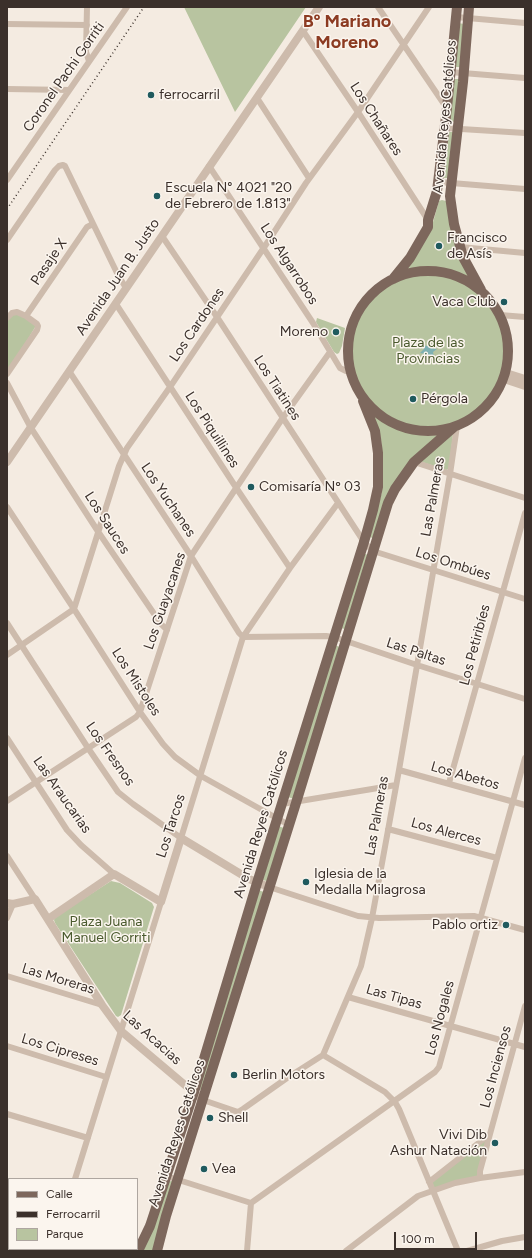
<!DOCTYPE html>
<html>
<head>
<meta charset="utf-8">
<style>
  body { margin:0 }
  #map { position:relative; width:532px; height:1258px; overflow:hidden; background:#f4ebe1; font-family:Figtree,sans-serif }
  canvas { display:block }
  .frame { position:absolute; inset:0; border:8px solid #3b302b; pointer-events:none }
  .legend { position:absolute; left:8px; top:1178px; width:130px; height:72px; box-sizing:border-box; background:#fbf5ee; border:1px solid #aea6a0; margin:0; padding:5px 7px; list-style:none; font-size:12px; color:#3b302b }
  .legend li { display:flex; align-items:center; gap:8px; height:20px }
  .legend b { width:20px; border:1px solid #aea6a0 }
  .scale { position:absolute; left:394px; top:1232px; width:83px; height:18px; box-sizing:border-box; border:2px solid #3b302b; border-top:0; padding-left:5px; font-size:12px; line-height:14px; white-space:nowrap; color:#3b302b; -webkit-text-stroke:3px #fbf5ee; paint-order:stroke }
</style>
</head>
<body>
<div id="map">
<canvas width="532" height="1258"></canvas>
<div class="frame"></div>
<ul class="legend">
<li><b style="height:5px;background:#7d675c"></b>Calle</li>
<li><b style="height:5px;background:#3b302b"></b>Ferrocarril</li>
<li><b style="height:11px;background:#b8c4a0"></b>Parque</li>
</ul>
<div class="scale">100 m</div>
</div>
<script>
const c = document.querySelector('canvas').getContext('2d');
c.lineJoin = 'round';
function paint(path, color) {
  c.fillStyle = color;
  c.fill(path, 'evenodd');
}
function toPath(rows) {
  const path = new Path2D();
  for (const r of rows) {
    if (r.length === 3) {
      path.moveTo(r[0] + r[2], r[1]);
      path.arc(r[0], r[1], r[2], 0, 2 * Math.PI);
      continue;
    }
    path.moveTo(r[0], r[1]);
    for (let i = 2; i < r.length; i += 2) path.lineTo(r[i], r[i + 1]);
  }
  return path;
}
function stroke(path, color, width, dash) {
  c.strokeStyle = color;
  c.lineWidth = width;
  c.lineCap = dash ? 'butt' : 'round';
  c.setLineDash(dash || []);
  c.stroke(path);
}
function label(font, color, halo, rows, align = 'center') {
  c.font = font + ' Figtree,sans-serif';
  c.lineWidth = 3;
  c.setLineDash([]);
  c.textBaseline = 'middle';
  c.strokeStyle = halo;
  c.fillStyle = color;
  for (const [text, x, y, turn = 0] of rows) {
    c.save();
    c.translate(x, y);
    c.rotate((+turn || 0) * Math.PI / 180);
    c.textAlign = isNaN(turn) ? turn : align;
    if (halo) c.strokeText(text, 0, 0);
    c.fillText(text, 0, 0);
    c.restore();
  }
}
const green = toPath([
  [184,7,306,7,235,112],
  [458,23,464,24,460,67,455,67],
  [453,79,459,79,456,122,450,121],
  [448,132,454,132,449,178,443,178],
  [442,200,446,201,474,284,465,278,456,274,439,270,422,270,402,275,433,222,439,201],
  [428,351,77],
  [14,312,37,324,7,374,7,318],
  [317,318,345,328,342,346,339,353,337,354,334,352,316,322],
  [372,412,399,428,409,430,428,433,445,431,414,460,373,538,369,537,382,492,383,463,381,439],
  [453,434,449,469,446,470,422,462,420,460],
  [363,553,368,555,345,629,340,628],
  [334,645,340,647,294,799,288,797],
  [278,826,284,828,267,881,262,880],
  [111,881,120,883,152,903,154,907,121,1015,118,1017,116,1016,55,923,54,920,55,917],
  [258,890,264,892,204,1091,198,1089],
  [490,1134,480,1178,432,1191,429,1182],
  [171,1181,173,1181,156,1251,141,1251,168,1182]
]);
const water = toPath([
  [431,343,432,348,437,349,433,352,434,357,430,356,426,359,425,354,420,353,424,349,422,345,427,346]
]);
const minor = toPath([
  [87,7,86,52,89,61],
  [378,7,446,107],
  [456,17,525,23],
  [7,24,87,25],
  [303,31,358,112,428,220],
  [450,72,525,78],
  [7,89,69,90],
  [257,98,309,178],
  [445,128,525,133],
  [209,166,313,323,340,368,346,371,350,371],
  [7,180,127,7],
  [439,182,525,189],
  [162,236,217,317,364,542,373,551,525,599],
  [7,240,55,170,59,166,63,165,65,166,118,275,126,288],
  [460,247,525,253],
  [116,304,237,489,290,568],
  [500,315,525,317],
  [26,316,87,227,93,224],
  [7,318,12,313,17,312,26,316,37,324,38,326,37,330,7,374],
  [69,371,191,556,239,633,243,637,326,636,334,637,417,665,525,699],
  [7,383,31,428,99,533,161,624,167,630],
  [414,462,525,498],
  [7,507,74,609,140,712,163,744,175,757,201,776,289,825],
  [7,623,88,748,118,792,133,804,181,838,243,637,290,568,338,503],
  [7,655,74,609,119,466,127,448,170,387,269,240,306,183,358,112,429,7],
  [7,738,67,830,81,845,114,874],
  [399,770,525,805],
  [449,783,525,513],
  [7,801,136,717,140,712,191,556,282,419,330,352],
  [282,804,396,785],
  [388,829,497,858],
  [7,856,35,899],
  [269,887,358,916,379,918,474,916,525,930],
  [7,918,13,904],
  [7,976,102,1005],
  [348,997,525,1047],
  [7,1046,106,1077],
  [323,1055,385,1092,395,1102,399,1109,458,1251],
  [203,1100,238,1112,243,1109,287,1078,323,1055,361,966,372,918,399,770,450,474,457,426],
  [7,1114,88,1138],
  [166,1176,251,1203,435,1072,439,1067,525,758],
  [480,1178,480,1171,490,1134],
  [75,1179,161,902],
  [429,1182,490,1134,525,1006],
  [50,1249,52,1251],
  [30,1251,32,1249],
  [247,1251,251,1203],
  [346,1251,418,1196,455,1183,480,1178,525,1172],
  [467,1251,502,1241,525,1237]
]);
const tertiary = toPath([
  [506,373,525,379],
  [504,379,525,386],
  [7,462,319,7],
  [7,903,13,904,35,899,102,1005,121,1031,198,1096],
  [48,919,114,874,161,902,181,838,249,879,269,887]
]);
const primary = toPath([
  [469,7,463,82,450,196,454,224,463,257,481,290],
  [428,351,80],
  [393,279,410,258,428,227,428,220,437,191,447,108,457,7],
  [138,1251,150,1226,194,1092,257,883,364,542,373,510,378,487,378,453,375,431,363,401],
  [157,1251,166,1216,296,803,388,503,395,489,414,462,454,427]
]);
const rail = toPath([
  [7,209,144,7]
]);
const markers = [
  [151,95,4,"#1f5a5e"],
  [157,196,4,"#1f5a5e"],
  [439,246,4,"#1f5a5e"],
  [504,302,4,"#1f5a5e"],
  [336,332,4,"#1f5a5e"],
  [413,399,4,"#1f5a5e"],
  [251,487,4,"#1f5a5e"],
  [306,882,4,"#1f5a5e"],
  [506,925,4,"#1f5a5e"],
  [234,1075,4,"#1f5a5e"],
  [210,1118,4,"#1f5a5e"],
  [495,1143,4,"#1f5a5e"],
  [204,1169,4,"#1f5a5e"]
];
const streetNames = [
  ["Coronel Pachi Gorriti",64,77,-55],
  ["Avenida Reyes Católicos",445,117,-85],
  ["Los Chañares",376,119,57],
  ["Pasaje X",49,262,-56],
  ["Los Algarrobos",289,264,57],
  ["Avenida Juan B. Justo",118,277,-56],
  ["Los Cardones",197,325,-56],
  ["Los Tiatines",277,388,57],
  ["Los Piquillines",212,430,57],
  ["Las Palmeras",433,497,-80],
  ["Los Yuchanes",168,500,56],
  ["Los Sauces",107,523,57],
  ["Los Ombúes",453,564,18],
  ["Los Guayacanes",165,601,-71],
  ["Los Petiribíes",475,645,-75],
  ["Las Paltas",416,652,18],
  ["Los Mistoles",136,682,57],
  ["Los Fresnos",110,754,55],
  ["Los Abetos",465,776,16],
  ["Las Araucarias",62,795,55],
  ["Las Palmeras",377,816,-80],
  ["Avenida Reyes Católicos",261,824,-73],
  ["Los Tarcos",171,826,-72],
  ["Los Alerces",446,832,15],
  ["Las Moreras",58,979,17],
  ["Las Tipas",394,997,16],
  ["Los Nogales",440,1018,-75],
  ["Las Acacias",152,1038,42],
  ["Los Cipreses",60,1050,17],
  ["Los Inciensos",496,1067,-75],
  ["Avenida Reyes Católicos",177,1133,-72]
];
const poiNames = [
  ["ferrocarril",159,95],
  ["Escuela N° 4021 \"20",165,188],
  ["de Febrero de 1.813\"",165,204],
  ["Francisco",447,238],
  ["de Asís",447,254],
  ["Vaca Club",496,302,"right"],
  ["Moreno",328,332,"right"],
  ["Pérgola",421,399],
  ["Comisaría Nº 03",259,487],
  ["Iglesia de la",314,874],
  ["Medalla Milagrosa",314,890],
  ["Pablo ortiz",498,925,"right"],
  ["Berlin Motors",242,1075],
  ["Shell",218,1118],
  ["Vivi Dib",487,1135,"right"],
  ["Ashur Natación",487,1151,"right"],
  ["Vea",212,1169]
];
const parkNames = [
  ["Plaza de las",428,343],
  ["Provincias",428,359],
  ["Plaza Juana",106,922],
  ["Manuel Gorriti",106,938]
];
const districtNames = [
  ["Bº Mariano",347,22],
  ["Moreno",347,43]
];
paint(green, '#b8c4a0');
paint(water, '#7fb0b2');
stroke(minor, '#cdbbac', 6);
stroke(tertiary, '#cdbbac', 8);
stroke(primary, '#7d675c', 10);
stroke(rail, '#3b302b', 1.5, [1, 3]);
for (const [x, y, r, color] of markers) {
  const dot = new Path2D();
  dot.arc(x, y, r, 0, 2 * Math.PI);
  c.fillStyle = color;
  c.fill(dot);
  stroke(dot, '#fbf5ee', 1.5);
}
label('14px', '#3b302b', '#fbf5ee', streetNames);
label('14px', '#3b302b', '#fbf5ee', poiNames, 'left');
label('14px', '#4a5a2e', '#fbf5ee', parkNames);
label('bold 18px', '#8c3b22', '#fbf5ee', districtNames);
</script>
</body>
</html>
